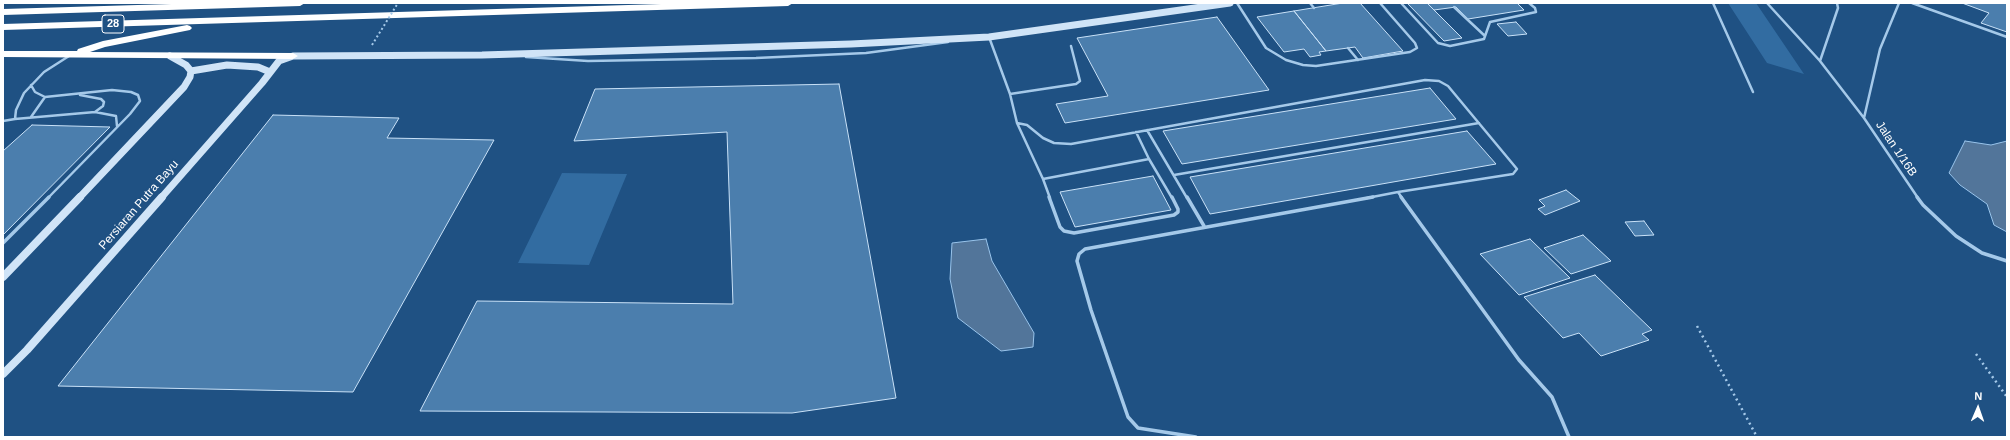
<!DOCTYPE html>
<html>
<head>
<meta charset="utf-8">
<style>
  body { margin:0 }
  #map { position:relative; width:2010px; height:440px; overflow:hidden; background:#1f5183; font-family:Helvetica,sans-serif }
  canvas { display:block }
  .frame { position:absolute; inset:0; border:4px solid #fff; pointer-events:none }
  .north { position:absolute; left:1958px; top:388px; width:40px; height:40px; -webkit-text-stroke:3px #1f5183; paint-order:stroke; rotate:2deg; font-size:11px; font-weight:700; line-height:16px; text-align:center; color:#fff }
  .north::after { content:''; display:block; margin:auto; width:14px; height:18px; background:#fff; clip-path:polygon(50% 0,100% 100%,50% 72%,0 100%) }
</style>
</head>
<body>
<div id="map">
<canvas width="2010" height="440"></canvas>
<div class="frame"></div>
<div class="north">N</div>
</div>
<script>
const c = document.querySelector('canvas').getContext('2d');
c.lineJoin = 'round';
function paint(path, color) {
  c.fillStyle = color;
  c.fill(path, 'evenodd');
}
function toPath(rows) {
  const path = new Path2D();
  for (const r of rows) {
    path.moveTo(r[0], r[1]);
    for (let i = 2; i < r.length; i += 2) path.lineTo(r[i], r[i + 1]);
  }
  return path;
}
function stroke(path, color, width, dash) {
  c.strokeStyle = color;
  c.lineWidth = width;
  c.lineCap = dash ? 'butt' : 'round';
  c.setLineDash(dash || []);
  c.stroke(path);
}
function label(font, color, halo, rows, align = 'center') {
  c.font = font + ' Helvetica,sans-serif';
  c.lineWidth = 3.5;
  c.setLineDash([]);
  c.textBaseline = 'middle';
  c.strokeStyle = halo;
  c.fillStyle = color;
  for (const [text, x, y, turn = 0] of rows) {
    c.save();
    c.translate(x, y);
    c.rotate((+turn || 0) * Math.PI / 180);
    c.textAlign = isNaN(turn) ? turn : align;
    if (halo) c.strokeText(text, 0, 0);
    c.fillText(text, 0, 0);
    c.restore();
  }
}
const green = toPath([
  [1728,3,1756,3,1804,74,1767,63],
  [562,173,627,174,589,265,518,263]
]);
const water = toPath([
  [1965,141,1991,145,2007,141,2007,232,1994,225,1987,204,1960,185,1949,173,1965,141],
  [986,239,992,261,1034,333,1033,347,1001,351,958,318,950,279,952,243,986,239]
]);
const building = toPath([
  [1343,3,1360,3,1403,51,1363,58,1355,47,1326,51,1294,11,1343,3],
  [1407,3,1427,3,1462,38,1444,41,1407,3],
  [1427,3,1517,3,1524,10,1468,19,1456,7,1434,10,1427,3],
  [1962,3,2007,3,2007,32,1981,23,1989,13,1962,3],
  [1294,11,1326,51,1319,52,1321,55,1310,57,1304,49,1284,52,1257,17,1294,11],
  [1217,17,1269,90,1065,123,1056,104,1108,96,1077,38,1217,17],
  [1516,22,1527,34,1508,36,1497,24,1516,22],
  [839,84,896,398,792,413,420,411,477,301,733,304,727,132,574,141,595,89,839,84],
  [1430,88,1456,119,1182,164,1163,131,1430,88],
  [273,115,399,118,387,138,494,140,353,392,58,386,273,115],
  [32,125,110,127,3,235,3,151,32,125],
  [1467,131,1496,164,1210,214,1190,177,1467,131],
  [1153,176,1171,210,1075,227,1060,192,1153,176],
  [1566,190,1580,201,1545,215,1538,209,1545,206,1539,200,1566,190],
  [1644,221,1654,235,1635,236,1625,222,1644,221],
  [1583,235,1611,261,1571,274,1544,248,1583,235],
  [1530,239,1570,278,1519,295,1480,254,1530,239],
  [1595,275,1652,330,1642,334,1649,340,1601,356,1579,333,1563,338,1524,297,1595,275]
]);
const path = toPath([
  [1697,326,1757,437],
  [1976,354,2007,397]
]);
const laneFar1 = toPath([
  [1237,3,1266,48,1286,60,1303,65,1316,66,1410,52,1417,48,1415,43,1380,3],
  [1310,3,1314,8],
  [1401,3,1438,43,1450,46,1484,39,1490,22,1536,12,1535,8,1529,3],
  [1713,3,1753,92],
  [1767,3,1820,61,1864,118],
  [1899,3,1880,49,1864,118,1918,198],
  [1912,3,2007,37],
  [1454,7,1485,36],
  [989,37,1010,94,1017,123,1043,179,1050,198],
  [1348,48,1358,60],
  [526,57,588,61,756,58,866,53,948,42],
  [1820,61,1838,8,1837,3],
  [31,85,35,92,45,97,112,90,131,92,138,95,140,101,130,114,48,198],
  [1010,94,1076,84,1080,81,1071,46],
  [95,112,116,116,117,126],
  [31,117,45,97],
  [15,119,95,112,103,106,104,102,101,99,80,95],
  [3,121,15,119,16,110,24,93,44,72,69,56],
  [1017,123,1027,125,1043,138,1054,143,1071,144,1425,80,1439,81,1448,86,1517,169,1513,174,1398,192,1402,198],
  [1147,130,1187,198],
  [1136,132,1149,159,1172,198],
  [1174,175,1479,123],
  [1043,179,1149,159],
  [1367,198,1398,192]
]);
const lane = toPath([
  [1049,197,1060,227,1064,231,1074,233,1174,215,1178,212,1178,209,1172,197],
  [1187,197,1204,226],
  [1401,197,1519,360,1552,397,1569,437],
  [1917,197,1923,205,1956,236,1982,253,2007,261],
  [3,243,49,197],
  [1196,437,1138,428,1128,417,1091,310,1077,261,1079,254,1085,249,1373,197]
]);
const secondaryFar1 = toPath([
  [191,71,227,65,258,67,270,72],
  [79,198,184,87,190,77,191,71,186,65,170,56],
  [161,198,262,83,279,61,293,56,482,55,851,44,989,37,1230,3]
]);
const secondary = toPath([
  [3,277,80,197],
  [3,374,27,350,162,197]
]);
const highway = toPath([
  [205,3,305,3,300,6,3,15,3,9,205,3],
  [694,3,793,3,788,6,3,30,3,24,694,3],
  [187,25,190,26,192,28,190,30,105,47,90,52,293,53,298,56,293,59,3,57,3,51,77,51,78,49,103,41,187,25]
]);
const pathBridge = toPath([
  [372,45,398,3]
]);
const shields = [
  [113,24,22]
];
const shieldNames = [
  ["28",113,24]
];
const streetNames = [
  ["Jalan 1/16B",1896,149,56],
  ["Persiaran Putra Bayu",139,205,-49]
];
paint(green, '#326ca1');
paint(water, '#52759a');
stroke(water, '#99c4eb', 1);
paint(building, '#4b7ead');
stroke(building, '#c9e1f7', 1);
stroke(path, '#a5c9e9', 2.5, [2, 3.5]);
stroke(laneFar1, '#a5c9e9', 2.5);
stroke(lane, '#a5c9e9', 3.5);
stroke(secondaryFar1, '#d0e4f7', 7);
stroke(secondary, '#d0e4f7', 8);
paint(highway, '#fff');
stroke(pathBridge, '#a5c9e9', 2, [2, 2.5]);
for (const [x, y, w] of shields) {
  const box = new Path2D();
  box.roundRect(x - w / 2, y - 9, w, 18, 3);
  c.fillStyle = '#1f5183';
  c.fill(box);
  stroke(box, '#fff', 1);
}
label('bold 11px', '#fff', null, shieldNames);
label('12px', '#fff', '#1f5183', streetNames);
</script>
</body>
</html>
